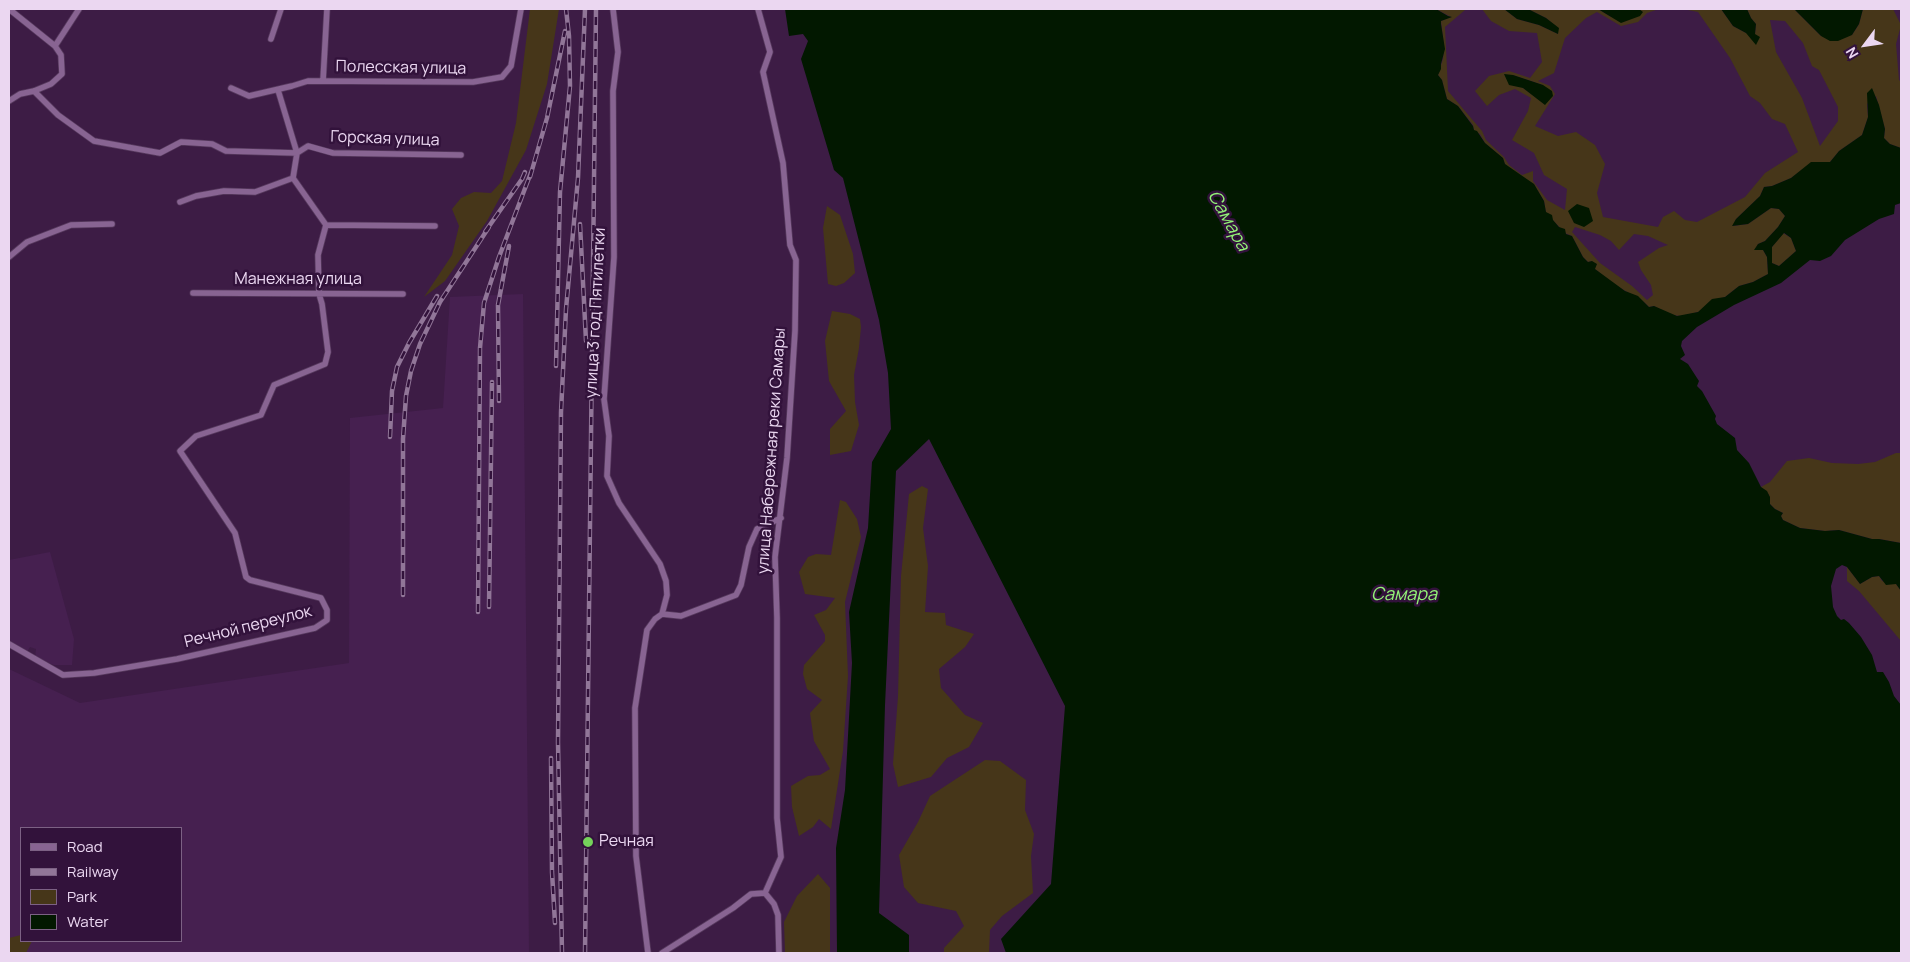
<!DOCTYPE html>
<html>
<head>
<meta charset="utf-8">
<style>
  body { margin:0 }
  #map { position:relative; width:1910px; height:962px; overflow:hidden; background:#3d1c45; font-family:Manrope,sans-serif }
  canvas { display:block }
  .frame { position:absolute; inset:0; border:10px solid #ebd7f1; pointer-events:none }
  .legend { position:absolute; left:20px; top:827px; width:162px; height:115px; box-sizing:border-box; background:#32123b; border:1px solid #7c6184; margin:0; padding:6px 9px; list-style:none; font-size:15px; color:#ebd7f1 }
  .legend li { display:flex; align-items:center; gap:10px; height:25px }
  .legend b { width:25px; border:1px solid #7c6184 }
  .north { position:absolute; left:1840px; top:20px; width:50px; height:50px; -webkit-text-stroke:4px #32123b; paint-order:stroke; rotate:239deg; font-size:14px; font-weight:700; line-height:20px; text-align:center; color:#ebd7f1 }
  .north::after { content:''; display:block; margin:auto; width:18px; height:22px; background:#ebd7f1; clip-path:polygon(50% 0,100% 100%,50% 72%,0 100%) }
</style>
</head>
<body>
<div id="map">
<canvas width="1910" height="962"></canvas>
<div class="frame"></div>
<ul class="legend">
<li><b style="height:6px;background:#886492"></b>Road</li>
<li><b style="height:6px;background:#917698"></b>Railway</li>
<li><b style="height:14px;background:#463619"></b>Park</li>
<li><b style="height:14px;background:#021800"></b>Water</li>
</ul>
<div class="north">N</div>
</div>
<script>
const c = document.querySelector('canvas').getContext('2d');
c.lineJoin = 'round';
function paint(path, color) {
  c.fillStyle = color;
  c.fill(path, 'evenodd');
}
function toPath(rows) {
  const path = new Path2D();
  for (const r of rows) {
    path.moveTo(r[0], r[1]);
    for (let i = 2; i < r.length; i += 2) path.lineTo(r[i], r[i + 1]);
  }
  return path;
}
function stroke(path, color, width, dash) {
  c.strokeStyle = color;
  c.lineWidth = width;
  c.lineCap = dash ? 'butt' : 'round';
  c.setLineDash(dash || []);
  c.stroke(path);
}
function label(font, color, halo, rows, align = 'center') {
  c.font = font + ' Manrope,sans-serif';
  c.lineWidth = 5;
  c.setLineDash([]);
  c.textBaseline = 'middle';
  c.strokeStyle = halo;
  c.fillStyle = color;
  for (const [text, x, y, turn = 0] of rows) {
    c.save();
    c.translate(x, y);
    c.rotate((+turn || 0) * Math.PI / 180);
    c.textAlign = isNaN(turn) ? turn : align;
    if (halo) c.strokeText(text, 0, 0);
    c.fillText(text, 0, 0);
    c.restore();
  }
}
const built = toPath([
  [523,294,529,953,9,953,9,669,80,703,349,663,350,418,443,408,450,297],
  [21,828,181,828,181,941,21,941],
  [50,552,74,639,72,665,54,665,35,658,36,649,30,647,27,652,9,642,9,560]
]);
const green = toPath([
  [530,9,559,9,547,84,526,150,487,221,445,281,424,297,452,255,459,226,452,209,461,198,474,192,491,193,502,181,516,123],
  [1436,9,1465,10,1445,27,1448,91,1482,131,1486,140,1504,157,1509,165,1522,175,1533,171,1533,181,1547,200,1565,210,1567,189,1544,175,1534,153,1512,140,1528,111,1531,98,1515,89,1499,95,1487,106,1475,91,1489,76,1509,71,1530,78,1542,62,1537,33,1509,31,1491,21,1482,9,1504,9,1517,19,1539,25,1558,34,1558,28,1546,18,1528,9,1598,9,1611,17,1642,12,1639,9,1659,9,1647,13,1638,22,1621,26,1597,12,1586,18,1565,38,1554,73,1538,81,1550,86,1555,94,1535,126,1558,136,1576,132,1595,145,1605,164,1597,193,1603,217,1658,227,1663,217,1674,211,1685,220,1697,222,1745,197,1765,173,1798,152,1785,124,1772,119,1760,103,1750,96,1730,58,1698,12,1683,9,1721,9,1733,26,1746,33,1755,34,1756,24,1751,18,1747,9,1794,9,1821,36,1852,35,1859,24,1863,9,1893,9,1901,25,1896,44,1899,80,1901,82,1901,148,1890,144,1884,138,1885,129,1876,96,1867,104,1868,117,1862,135,1839,151,1830,162,1811,163,1791,178,1772,186,1764,187,1760,196,1736,219,1733,226,1748,224,1771,208,1779,209,1785,216,1778,227,1765,241,1758,244,1755,250,1763,250,1767,257,1768,274,1753,282,1739,286,1725,297,1709,302,1706,307,1698,312,1681,316,1671,315,1654,306,1649,307,1644,302,1612,283,1595,269,1592,261,1588,262,1583,257,1572,236,1565,233,1546,213,1544,201,1534,184,1521,177,1505,164,1503,158,1485,143,1480,134,1474,131,1473,125,1458,106,1447,99,1442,80,1438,75,1443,59,1444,47,1441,21,1451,17],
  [1770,20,1785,21,1803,43,1812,66,1819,70,1838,107,1838,121,1820,146,1802,98,1776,52],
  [1513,75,1543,85,1545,104,1523,88],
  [1575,227,1600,235,1611,241,1619,250,1634,234,1648,236,1668,245,1659,248,1638,262,1641,270,1651,285,1653,295,1647,300,1632,286,1600,263,1572,232],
  [827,206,840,215,853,254,855,273,844,283,836,286,828,284,823,228],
  [1783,233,1791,238,1796,251,1779,266,1772,263,1772,247],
  [832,311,850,314,860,319,861,327,859,348,854,375,855,402,859,425,851,451,830,455,830,429,846,411,829,381,825,341],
  [1896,453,1901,453,1901,543,1879,539,1872,539,1839,530,1825,531,1800,528,1783,520,1781,516,1783,513,1775,509,1770,504,1769,495,1761,487,1770,482,1787,461,1809,458,1832,463,1858,464,1875,462],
  [922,486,928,489,923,528,928,566,925,612,945,613,946,625,974,634,965,647,939,669,941,688,965,715,983,723,969,747,947,758,931,777,898,787,893,764,898,696,901,576,909,494],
  [840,500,846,502,857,519,861,537,845,602,848,676,843,751,831,829,819,819,813,827,799,836,792,807,791,786,808,776,820,775,830,769,814,741,810,713,822,700,807,689,803,674,804,665,825,641,825,635,814,615,826,610,835,598,805,594,799,572,808,557,816,554,831,555],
  [1847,567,1860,584,1872,577,1879,576,1882,581,1896,584,1901,591,1901,641,1859,591,1847,581],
  [985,760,1000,761,1026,780,1025,810,1034,834,1031,856,1033,893,1002,916,990,930,989,953,944,953,944,948,964,926,956,911,918,903,904,887,899,855,918,822,930,796],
  [818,874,830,888,830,953,785,953,784,922,797,896],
  [21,935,21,941,32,941,26,953,9,953,9,938]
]);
const water = toPath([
  [785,9,1436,9,1448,16,1452,17,1441,21,1441,24,1445,49,1441,64,1441,69,1438,75,1442,80,1447,99,1458,106,1473,126,1474,130,1477,131,1485,143,1503,158,1505,164,1534,184,1544,201,1546,212,1552,215,1553,220,1559,227,1565,229,1566,234,1572,236,1583,257,1588,262,1592,261,1597,264,1595,269,1625,291,1638,296,1649,307,1654,306,1677,316,1698,312,1712,299,1725,297,1739,286,1753,282,1768,274,1767,257,1763,250,1754,250,1758,244,1765,241,1778,227,1785,216,1779,209,1771,208,1748,224,1732,226,1736,219,1760,196,1764,187,1772,186,1791,178,1811,162,1830,162,1839,151,1862,135,1868,117,1867,93,1872,88,1879,105,1885,129,1884,138,1890,144,1901,148,1901,203,1895,205,1894,214,1879,219,1858,232,1845,240,1831,256,1820,261,1810,260,1781,283,1734,305,1697,327,1682,341,1681,346,1685,355,1680,359,1688,364,1697,378,1699,381,1697,386,1702,391,1716,416,1715,419,1717,424,1735,438,1737,450,1749,463,1761,487,1767,491,1770,497,1770,504,1775,509,1783,513,1781,516,1783,520,1800,528,1825,531,1839,530,1872,539,1879,539,1901,543,1901,591,1896,584,1886,585,1879,576,1872,577,1860,584,1847,567,1842,565,1836,569,1831,586,1833,607,1837,616,1841,620,1844,619,1849,623,1861,637,1872,655,1877,672,1883,672,1889,682,1894,696,1901,705,1901,953,1006,953,1001,939,1051,884,1065,706,929,439,896,471,885,705,879,913,909,935,909,953,837,953,836,848,845,790,852,663,849,612,868,528,872,462,891,429,888,373,879,320,843,178,834,170,801,59,808,41,803,34,789,36],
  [1784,233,1791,238,1796,251,1779,266,1772,263,1772,247],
  [1504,9,1528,9,1546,18,1559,28,1558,34,1539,25,1517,19],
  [1598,9,1639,9,1643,12,1640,16,1621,23],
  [1721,9,1747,9,1751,18,1756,24,1755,34,1760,37,1756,45,1746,33,1733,26],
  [1794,9,1863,9,1859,24,1852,35,1838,41,1830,41,1821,36],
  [1504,74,1513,75,1543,85,1552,91,1553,96,1545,105,1523,88,1509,85],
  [1577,204,1589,208,1593,221,1584,227,1574,223,1568,211]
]);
const street = toPath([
  [9,9,55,46,61,55,62,74,51,84,34,91,20,94,9,101],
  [613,9,618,52,613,91,614,257,604,399,609,436,607,476,619,503,660,564,666,581,667,595,662,614,655,619,647,630,635,708,636,856,648,953],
  [758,9,770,52,763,72,783,163,790,245,796,260,795,331,787,458,775,557,777,618,777,818,781,857,765,893,774,904,778,915,779,953],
  [271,39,281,9],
  [55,46,79,9],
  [323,81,327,9],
  [231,88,249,96,292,86,308,81,473,82,502,77,511,66,521,9],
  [34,91,58,115,94,141,160,153,181,142,212,144,226,151,297,153,308,146,333,153,461,155],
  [180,202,196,196,224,191,255,192,293,178],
  [326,225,435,226],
  [9,257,27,242,71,225,112,224],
  [193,293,403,294],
  [662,614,681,616,736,595,741,585,749,547,757,529,781,518],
  [9,644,63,675,94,673,177,659,315,628,327,620,327,610,321,598,250,580,246,577,235,533,180,451,196,436,261,415,274,385,325,364,328,352,322,304,319,294,318,255,326,225,293,178,297,153,278,90],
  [662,953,733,908,751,894,765,893]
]);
const rail = toPath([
  [530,177,547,118,565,31],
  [580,224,586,341],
  [485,232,522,179,525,172],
  [556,366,560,192,570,86,569,36,566,9],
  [499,401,498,305,509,246],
  [390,437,392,391,397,367,409,343,437,296],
  [403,595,403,439,406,396,411,371,420,344,440,302,489,227],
  [489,607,492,382],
  [478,612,480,348,484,303,499,257,532,170],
  [551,758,552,872,555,923],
  [562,953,558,742,561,412,566,309,578,178,585,9],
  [585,953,596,9]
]);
const markers = [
  [588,842,6,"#75d25b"]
];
const streetNames = [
  ["Полесская улица",401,68,1],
  ["Горская улица",385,139,2],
  ["Манежная улица",298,280],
  ["улица 3 год Пятилетки",596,313,-87],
  ["улица Набережная реки Самары",772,451,-86],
  ["Речной переулок",248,627,-14]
];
const poiNames = [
  ["Речная",599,842]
];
const waterNames = [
  ["Самара",1228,221,61],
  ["Самара",1404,595]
];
paint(built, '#462050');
paint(green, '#463619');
paint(water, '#021800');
stroke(street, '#573a5e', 7);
stroke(street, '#886492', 5.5);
stroke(rail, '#917698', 4.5);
stroke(rail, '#32123b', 2.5, [8]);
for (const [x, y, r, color] of markers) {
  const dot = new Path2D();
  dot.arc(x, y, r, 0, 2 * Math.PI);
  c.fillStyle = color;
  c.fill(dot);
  stroke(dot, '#32123b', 2);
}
label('16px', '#ebd7f1', '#32123b', streetNames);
label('16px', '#ebd7f1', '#32123b', poiNames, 'left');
label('italic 18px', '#92f277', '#32123b', waterNames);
</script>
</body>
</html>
